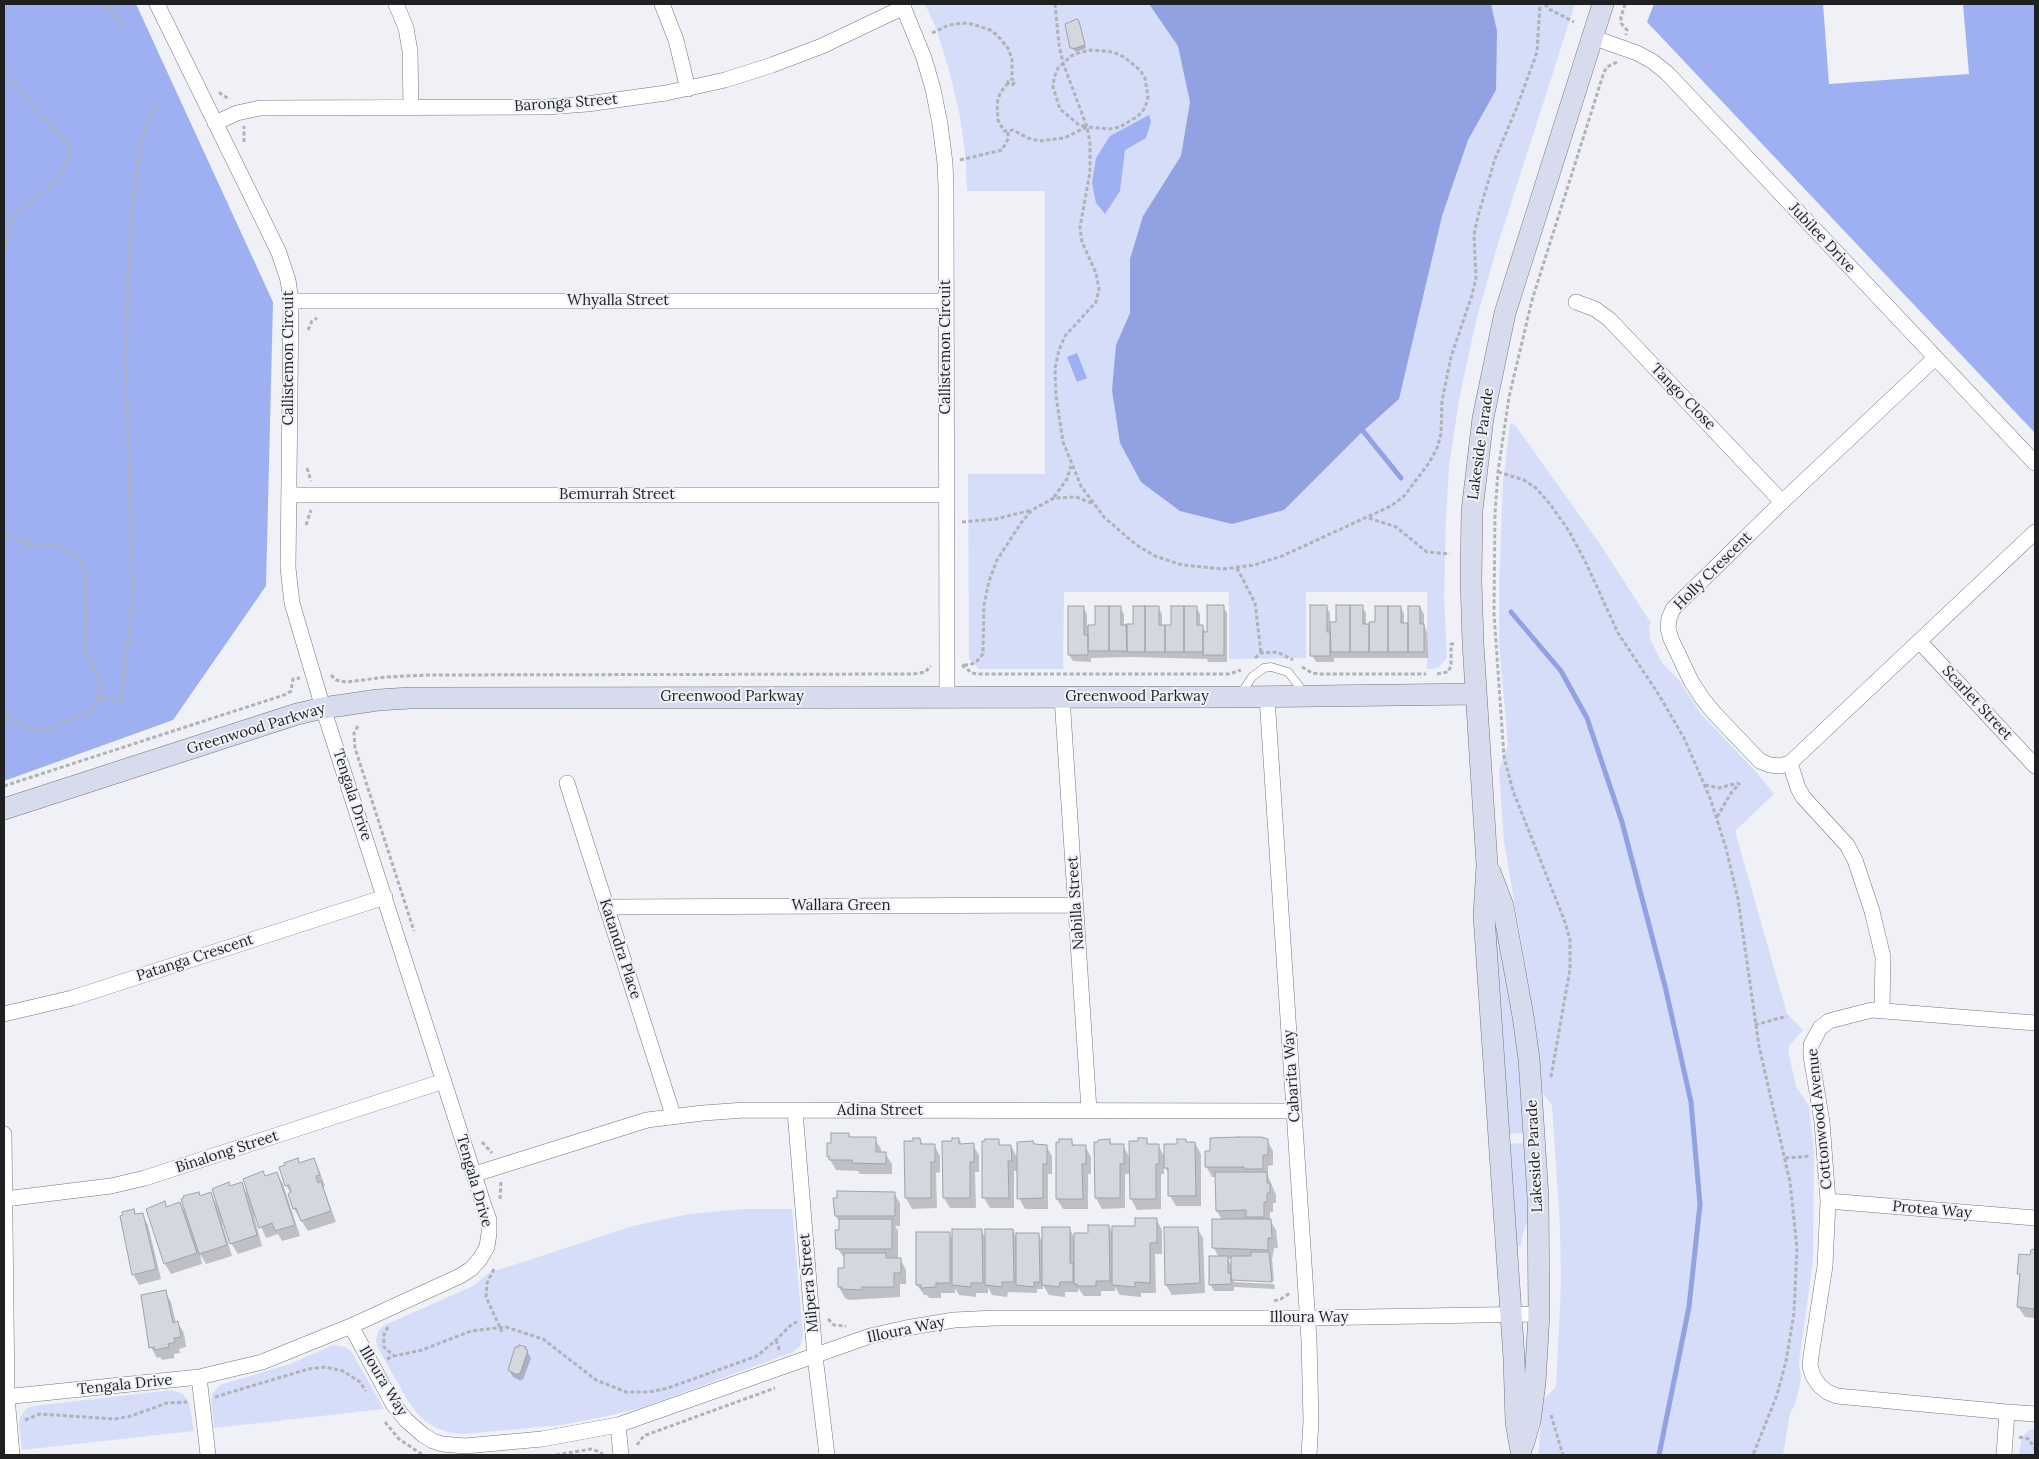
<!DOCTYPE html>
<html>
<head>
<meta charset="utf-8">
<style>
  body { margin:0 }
  #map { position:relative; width:2039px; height:1459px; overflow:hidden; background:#eff1f7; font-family:Lora,serif }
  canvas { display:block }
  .frame { position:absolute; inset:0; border:5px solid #1f2022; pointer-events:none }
</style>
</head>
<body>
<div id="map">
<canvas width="2039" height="1459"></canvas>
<div class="frame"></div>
</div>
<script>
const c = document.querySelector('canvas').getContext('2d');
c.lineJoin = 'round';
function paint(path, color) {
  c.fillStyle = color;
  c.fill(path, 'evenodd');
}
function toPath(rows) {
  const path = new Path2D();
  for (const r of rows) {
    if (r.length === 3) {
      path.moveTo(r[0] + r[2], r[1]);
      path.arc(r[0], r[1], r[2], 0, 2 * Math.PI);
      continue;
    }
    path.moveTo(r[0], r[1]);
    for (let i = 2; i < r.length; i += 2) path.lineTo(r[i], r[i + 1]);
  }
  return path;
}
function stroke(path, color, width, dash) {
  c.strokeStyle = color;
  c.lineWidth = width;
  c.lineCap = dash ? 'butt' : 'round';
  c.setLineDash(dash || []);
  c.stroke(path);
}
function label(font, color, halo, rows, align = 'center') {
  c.font = font + ' Lora,serif';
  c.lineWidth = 4;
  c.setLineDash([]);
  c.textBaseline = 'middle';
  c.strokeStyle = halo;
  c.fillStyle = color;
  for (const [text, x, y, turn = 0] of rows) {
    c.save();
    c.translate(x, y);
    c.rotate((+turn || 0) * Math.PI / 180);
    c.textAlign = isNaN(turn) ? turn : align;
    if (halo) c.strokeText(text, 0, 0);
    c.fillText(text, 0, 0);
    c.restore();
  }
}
const green = toPath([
  [925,4,1575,4,1497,247,1476,321,1459,400,1449,466,1446,516,1444,598,1447,658,1438,668,1427,669,1427,592,1306,592,1306,658,1229,659,1229,592,1064,592,1063,669,979,669,969,659,968,474,1045,474,1045,191,967,191,965,153,960,116,949,70,936,28],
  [1510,423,1515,425,1600,544,1651,623,1649,627,1650,639,1662,663,1678,679,1701,714,1757,773,1774,794,1735,831,1787,1014,1803,1030,1789,1046,1789,1055,1796,1086,1809,1106,1814,1152,1813,1261,1799,1362,1801,1379,1795,1405,1790,1413,1783,1455,1538,1455,1543,1400,1556,1387,1561,1284,1560,1226,1552,1105,1541,1091,1530,993,1504,842,1499,770,1508,745,1499,644,1499,589,1503,482],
  [1492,926,1498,926,1518,1047,1525,1133,1506,1134],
  [1525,1143,1529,1218,1522,1236,1521,1246,1513,1246,1507,1144],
  [745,1209,792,1209,803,1336,800,1346,793,1352,641,1408,603,1417,562,1425,463,1434,448,1432,437,1428,425,1421,416,1412,408,1401,378,1348,376,1340,378,1332,383,1326,473,1286,489,1273,633,1226,689,1214],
  [333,1345,345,1347,351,1351,384,1409,214,1428,211,1400,213,1393,220,1385,290,1364],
  [172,1390,183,1394,189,1402,194,1431,22,1450,19,1424,20,1417,27,1408,34,1406],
  [2035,1428,2035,1455,2019,1455,2022,1437,2028,1431]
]);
const forest = toPath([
  [4,4,136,4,273,302,266,586,173,720,4,781],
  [1654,4,1823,4,1829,84,1969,74,1963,4,2035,4,2035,433,1647,22],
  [1149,115,1151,122,1146,138,1125,150,1120,191,1105,214,1096,203,1092,183,1096,158,1110,136],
  [1077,353,1087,378,1077,382,1067,357]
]);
const water = toPath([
  [1149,4,1491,4,1497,31,1496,90,1468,140,1442,216,1399,399,1362,432,1284,510,1232,524,1180,511,1141,482,1120,443,1112,390,1116,345,1130,313,1130,259,1143,216,1181,156,1190,102,1178,46]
]);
const shadow = toPath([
  [1079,22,1086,48,1076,52,1072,48],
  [1083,607,1087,614,1087,626,1096,626,1120,608,1124,614,1124,626,1134,625,1158,607,1162,614,1162,626,1172,626,1196,607,1200,614,1200,626,1202,626,1208,636,1223,607,1227,613,1227,662,1208,662,1207,659,1131,657,1091,658,1091,662,1073,661,1069,655],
  [1326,607,1330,613,1330,624,1338,623,1362,607,1366,613,1366,625,1376,623,1401,607,1404,614,1404,624,1409,625,1420,607,1424,614,1424,625,1427,632,1428,658,1334,658,1334,662,1316,662,1312,655],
  [848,1134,851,1138,875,1139,881,1149,881,1153,885,1153,892,1164,892,1174,860,1174,858,1171,836,1170,828,1156,832,1144],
  [920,1139,923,1145,934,1145,940,1156,940,1172,936,1173,937,1208,912,1209,906,1198,906,1142,914,1142],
  [959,1139,962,1145,973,1145,979,1155,979,1172,975,1172,976,1208,950,1208,944,1198],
  [1146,1139,1149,1145,1158,1145,1165,1158,1178,1145,1195,1143,1201,1154,1201,1206,1176,1206,1170,1196,1170,1175,1164,1166,1164,1174,1161,1174,1161,1209,1137,1210,1131,1199,1131,1174,1125,1174,1125,1208,1102,1209,1096,1198,1110,1141,1112,1146,1123,1146,1130,1158,1130,1142],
  [1071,1140,1074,1146,1085,1146,1091,1157,1091,1174,1088,1174,1088,1209,1063,1209,1057,1199],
  [1267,1140,1273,1151,1273,1165,1268,1166,1268,1176,1276,1195,1276,1203,1273,1203,1273,1212,1270,1212,1270,1220,1276,1230,1278,1248,1274,1248,1272,1260,1274,1281,1234,1279,1234,1282,1274,1284,1275,1289,1234,1287,1234,1291,1214,1291,1210,1284,1219,1258,1214,1248,1214,1220,1222,1220,1217,1211,1217,1177,1212,1177,1206,1166],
  [1228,1259,1232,1259,1232,1267],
  [998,1141,1001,1146,1011,1146,1018,1159,1034,1146,1046,1146,1052,1156,1052,1174,1048,1174,1048,1209,1025,1209,1019,1198,1018,1171,1014,1171,1014,1208,990,1208,984,1198],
  [313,1159,319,1170,325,1186,323,1187,336,1222,308,1231,294,1209,291,1194,286,1185,297,1160,300,1164],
  [263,1172,266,1177,277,1173,283,1184,300,1236,282,1241,278,1234,266,1238,256,1215,254,1216,262,1246,238,1254,231,1243,225,1222,222,1223,232,1256,206,1264,200,1254,202,1264,171,1274,165,1264,148,1210,164,1203,167,1208,180,1203,186,1213,200,1197,211,1194,218,1207,231,1187,241,1184,249,1196],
  [894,1193,900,1203,900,1226,895,1226,898,1231,898,1259,900,1259,906,1270,906,1284,900,1284,900,1297,849,1300,845,1298,839,1287,839,1269,845,1269,845,1259,838,1249,841,1224,834,1213,834,1200],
  [134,1211,136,1216,142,1214,148,1225,161,1279,139,1285,133,1274],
  [1156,1219,1162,1230,1162,1254,1155,1254,1156,1293,1141,1293,1141,1297,1120,1295,1115,1287,1115,1291,1101,1291,1101,1296,1084,1296,1078,1288,1078,1292,1065,1292,1065,1297,1049,1295,1043,1285,1043,1289,1037,1289,1037,1293,1008,1292,1007,1297,992,1295,988,1287,988,1293,976,1293,976,1297,959,1295,955,1288,955,1293,941,1293,941,1298,929,1298,927,1295,924,1295,917,1285,949,1233,953,1240,981,1230,986,1239,1013,1230,1017,1239,1038,1234,1043,1242,1069,1228,1075,1239,1109,1226,1113,1234],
  [1197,1228,1203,1238,1205,1293,1172,1295,1166,1285],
  [2034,1250,2035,1250,2035,1318,2025,1317,2018,1307,2021,1278,2018,1273,2031,1257],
  [165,1292,171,1302,176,1323,178,1323,184,1333,186,1347,179,1349,180,1353,174,1354,174,1358,162,1360,160,1357,157,1358,151,1347],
  [525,1348,531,1358,523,1380,521,1379,521,1381,513,1377,509,1370]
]);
const stream = toPath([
  [1359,426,1401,478],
  [1511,612,1561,671,1587,718,1622,822,1665,986,1691,1102,1700,1204,1689,1307,1659,1455]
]);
const building = toPath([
  [1077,19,1079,21,1085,45,1073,49,1073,48,1070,48,1065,24,1077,19],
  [1207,605,1224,605,1224,655,1203,655,1203,632,1207,632,1207,605],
  [1310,605,1327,605,1327,632,1330,632,1330,656,1310,656,1310,605],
  [1336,605,1350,605,1350,652,1331,652,1330,622,1336,622,1336,605],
  [1350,605,1363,605,1363,624,1369,624,1369,652,1350,652,1350,605],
  [1068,606,1084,606,1084,635,1088,635,1088,655,1068,655,1068,606],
  [1095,606,1109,606,1109,651,1088,651,1088,625,1095,625,1095,606],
  [1109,606,1121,606,1121,625,1127,625,1127,651,1109,651,1109,606],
  [1133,606,1145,606,1145,652,1127,652,1126,624,1133,624,1133,606],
  [1145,606,1159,606,1159,625,1165,625,1165,652,1145,652,1145,606],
  [1171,606,1184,606,1184,652,1165,652,1165,625,1171,625,1171,606],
  [1184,606,1197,606,1197,625,1203,625,1203,652,1184,652,1184,606],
  [1375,606,1388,606,1388,652,1369,652,1369,622,1375,622,1375,606],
  [1388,606,1401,606,1401,623,1408,623,1408,652,1388,652,1388,606],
  [1408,606,1420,606,1420,624,1424,624,1424,652,1408,652,1408,606],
  [831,1133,849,1133,849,1137,876,1137,876,1152,886,1152,886,1164,852,1163,852,1160,829,1160,829,1156,827,1157,827,1143,831,1143,831,1133],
  [1239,1137,1261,1137,1268,1139,1268,1155,1263,1155,1263,1169,1244,1169,1244,1167,1205,1167,1205,1151,1210,1151,1210,1138,1239,1137],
  [913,1138,920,1138,921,1144,935,1144,935,1162,931,1162,931,1198,905,1198,904,1141,913,1141,913,1138],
  [952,1138,959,1138,959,1144,974,1143,974,1162,970,1162,970,1198,943,1198,942,1141,952,1141,952,1138],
  [1138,1138,1147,1138,1147,1144,1159,1144,1159,1164,1156,1164,1156,1199,1130,1199,1129,1141,1138,1141,1138,1138],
  [985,1139,999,1139,999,1145,1011,1145,1012,1161,1008,1161,1009,1198,982,1198,982,1141,985,1141,985,1139],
  [1059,1139,1072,1139,1072,1145,1086,1145,1086,1164,1082,1164,1083,1199,1056,1199,1056,1142,1059,1142,1059,1139],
  [1110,1139,1110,1144,1124,1144,1124,1164,1120,1164,1120,1198,1095,1198,1094,1142,1098,1142,1098,1140,1110,1139],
  [1177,1139,1186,1139,1186,1142,1195,1142,1196,1196,1168,1196,1168,1168,1164,1168,1164,1144,1177,1144,1177,1139],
  [1033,1141,1034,1144,1047,1145,1047,1164,1043,1164,1043,1198,1017,1199,1017,1142,1033,1141],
  [298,1158,299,1163,314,1158,320,1175,316,1176,318,1183,321,1181,331,1211,301,1221,296,1208,293,1209,288,1194,291,1192,289,1185,285,1186,279,1167,285,1165,284,1163,298,1158],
  [263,1171,265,1176,277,1172,295,1225,275,1231,272,1223,259,1228,243,1179,263,1171],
  [1215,1172,1267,1172,1267,1183,1270,1183,1270,1193,1267,1193,1267,1202,1264,1202,1264,1217,1246,1217,1246,1210,1216,1211,1215,1172],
  [229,1182,230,1186,242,1182,257,1235,230,1244,212,1189,229,1182],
  [837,1191,895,1192,895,1216,835,1216,833,1198,837,1198,837,1191],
  [199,1192,200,1196,211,1192,227,1245,199,1254,181,1199,184,1198,183,1196,199,1192],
  [165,1201,166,1207,180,1202,197,1253,164,1264,146,1209,165,1201],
  [134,1209,135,1214,143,1213,156,1269,132,1275,120,1216,123,1215,122,1212,134,1209],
  [1135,1218,1157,1218,1157,1243,1150,1243,1150,1283,1135,1282,1135,1287,1112,1285,1112,1226,1135,1226,1135,1218],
  [839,1219,892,1219,892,1249,836,1249,835,1230,839,1230,839,1219],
  [1212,1219,1271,1219,1272,1238,1268,1238,1268,1250,1212,1248,1212,1219],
  [1088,1225,1109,1225,1110,1281,1096,1281,1096,1286,1077,1286,1077,1284,1074,1284,1074,1233,1088,1233,1088,1225],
  [1042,1227,1070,1227,1070,1263,1073,1263,1073,1282,1060,1282,1059,1287,1042,1285,1042,1227],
  [1164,1227,1198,1227,1200,1283,1165,1285,1164,1227],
  [952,1229,982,1229,983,1283,971,1283,971,1287,952,1285,952,1229],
  [985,1229,1013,1229,1014,1282,1002,1282,1002,1287,985,1285,985,1229],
  [916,1232,950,1232,950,1283,936,1283,936,1287,921,1288,921,1285,916,1285,916,1232],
  [1016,1233,1039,1233,1040,1282,1034,1282,1034,1287,1016,1285,1016,1233],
  [2034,1249,2035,1249,2035,1309,2017,1307,2020,1274,2017,1274,2019,1254,2030,1255,2031,1250,2034,1249],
  [1251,1252,1269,1252,1272,1282,1231,1280,1231,1256,1251,1256,1251,1252],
  [844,1253,886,1253,886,1258,901,1258,901,1273,894,1273,894,1287,862,1287,862,1290,841,1289,842,1287,838,1287,838,1268,844,1268,844,1253],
  [1209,1256,1228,1256,1228,1273,1231,1273,1231,1284,1209,1285,1209,1256],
  [166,1290,173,1323,178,1321,181,1337,174,1338,175,1342,168,1344,169,1347,155,1350,154,1347,149,1348,141,1295,166,1290],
  [519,1345,526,1347,525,1349,528,1350,520,1374,518,1373,517,1375,508,1370,515,1347,518,1347,519,1345]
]);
const path = toPath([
  [106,4,125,28],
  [1055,4,1059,45,1063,63,1087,127,1090,143,1090,172,1080,227,1082,242,1096,273,1099,289,1096,302,1065,336,1059,350,1055,368,1056,396,1063,442,1081,486,1104,517,1135,544,1155,556,1182,565,1223,569,1254,565,1282,556,1391,506,1404,496,1429,463,1437,448,1441,434,1442,401,1451,357,1472,295,1476,278,1474,235,1478,216,1495,159,1517,107,1537,52,1540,4],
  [1545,4,1549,9,1574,22],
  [1625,4,1621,17,1621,23,1627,30,1626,35],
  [932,33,949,25,962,23,972,24,990,30,997,35,1008,48,1012,59,1012,79],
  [4,76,25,96,68,145,70,156,58,180,12,217,8,228,4,258],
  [1011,82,3],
  [1008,83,1000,93,997,104,998,120,1004,131,1013,130,1028,138,1039,141,1064,138,1087,127,1109,129,1120,127,1138,116,1145,108,1148,97,1145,78,1140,70,1124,57,1113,52,1091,50,1081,52,1071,56,1058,68,1054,78,1053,87,1060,109,1079,125,1087,127],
  [219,92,222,95,230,99],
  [244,142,244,126],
  [960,160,1002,150,1008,139,1008,132],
  [308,330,312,321,317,318],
  [307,468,311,481],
  [1498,472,1524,480,1536,488,1550,504,1569,531,1586,563,1618,633,1659,695,1684,738,1710,798,1726,848,1738,899,1759,1046,1790,1182,1797,1248,1794,1313,1786,1361,1777,1395,1753,1455],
  [1054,497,1067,479,1071,466],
  [1369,518,1396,527,1427,552,1450,554],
  [962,522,996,519,1032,510],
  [306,525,311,510],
  [4,532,24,543,57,546,80,558,84,568,86,580,85,651,99,678,100,687,99,697,93,709,82,716,68,720,50,729,38,730,24,727,4,715],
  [1237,568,1255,603,1261,653],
  [1255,658,1261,653,1277,652,1293,660],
  [962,665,972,673,978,674,1229,674,1241,670],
  [964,665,970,665,977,661,983,654,984,605,989,581,997,560,1021,523,1032,510,1054,498,1076,497,1094,504],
  [1302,667,1312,673,1320,674,1426,674],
  [1437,674,1448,672,1451,666,1451,644,1456,644],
  [331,675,336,680,346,682,387,677,427,675,914,674,925,672,931,666],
  [99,697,120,700,130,627,133,592,126,370,128,276,134,185,139,152,144,132,151,113,159,103],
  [358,726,354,733,355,748,414,931],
  [1705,785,1719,788,1738,783],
  [4,786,287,694,291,691,293,679,300,678],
  [1717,817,1731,793,1740,783],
  [1755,1025,1787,1016],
  [1551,1077,1570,969,1570,940,1565,922,1513,791,1504,757,1494,613,1495,513,1498,472,1509,397,1532,300,1604,72,1607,67,1617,62],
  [482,1142,492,1153],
  [1785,1158,1810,1156],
  [500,1199,501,1181],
  [494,1269,487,1283,486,1297,502,1332],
  [1274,1301,1281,1299,1290,1293],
  [828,1319,834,1325,846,1326],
  [388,1327,384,1334,384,1347,393,1355],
  [776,1340,780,1352],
  [387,1359,394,1356,422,1350,471,1331,506,1327,543,1339,596,1380,626,1392,649,1392,668,1388,757,1356,776,1340,792,1324,797,1322],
  [215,1397,308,1369,325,1367,343,1371,360,1382,366,1391],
  [1551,1415,1563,1455],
  [25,1420,40,1414,115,1419,131,1416,167,1403,187,1402],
  [385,1422,399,1439,423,1455],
  [2019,1437,2029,1439,2035,1449],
  [637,1445,642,1438,646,1435,775,1388],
  [556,1455,591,1449,600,1452,603,1455]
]);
const lane = toPath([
  [1240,695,1252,677,1264,668,1271,667,1288,672,1299,686,1302,694]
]);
const street = toPath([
  [396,4,406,28,410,51,411,107],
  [662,4,676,40,688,89],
  [902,4,924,58,933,89,940,124,945,163,946,188,947,696],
  [1592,37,1637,53,1652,61,1667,73,2035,463],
  [215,123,237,113,260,108,546,107,587,104,666,93,725,80,772,65,822,46,904,7],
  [291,301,946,301],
  [1576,302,1595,309,1609,319,1782,502],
  [1935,358,1782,502,1673,609,1669,618,1668,628,1671,639,1691,681,1702,698,1715,714,1760,761,1770,765,1780,766,1790,763,2035,532],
  [289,495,946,495],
  [1919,641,2035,766],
  [1062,697,1089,1110],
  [1267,697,1309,1340,1311,1421,1309,1455],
  [1790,763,1798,788,1803,797,1847,845,1855,860,1872,911,1883,957,1882,1010],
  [567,783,673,1115],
  [606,907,1076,905],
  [4,1014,72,998,385,897],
  [795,1111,815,1356,827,1455],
  [4,1134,7,1397,12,1455],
  [475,1174,647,1120,703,1113,745,1110,1294,1111],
  [5,1199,111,1186,145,1178,444,1081],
  [1828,1201,2035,1218],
  [351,1326,393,1404,406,1420,423,1435,433,1441,442,1444,465,1446,542,1439,618,1425,870,1336,906,1328,954,1320,995,1318,1307,1318,1539,1314],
  [199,1377,208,1455],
  [4,1397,199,1377,262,1362,351,1326,460,1276,471,1269,480,1259,487,1247,489,1233,489,1220,484,1206,323,708,292,603,288,568,291,301,288,280,279,253,268,230,157,4],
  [2007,1412,1837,1396,1827,1392,1819,1385,1813,1376,1810,1366,1811,1356,1825,1266,1828,1201,1822,1122,1811,1056,1811,1045,1820,1028,1829,1021,1872,1010,2035,1023],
  [618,1425,621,1455],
  [2004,1455,2007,1412,2035,1414]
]);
const secondary = toPath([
  [4,809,297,714,323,708,378,700,410,698,1239,697,1476,694],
  [1490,872,1503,906,1523,1016,1529,1059,1538,1197,1539,1314,1535,1383,1530,1421,1523,1445],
  [1521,1451,1516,1422,1514,1358,1484,916,1487,865,1473,643,1471,580,1472,511,1483,418,1505,313,1603,4]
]);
const streetNames = [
  ["Baronga Street",566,103,-4],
  ["Jubilee Drive",1822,238,47],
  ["Whyalla Street",618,301],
  ["Callistemon Circuit",946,347,-90],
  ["Callistemon Circuit",289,358,-90],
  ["Tango Close",1683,397,46],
  ["Lakeside Parade",1481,444,-82],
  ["Bemurrah Street",617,495],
  ["Holly Crescent",1713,571,-45],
  ["Greenwood Parkway",732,697],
  ["Greenwood Parkway",1137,697],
  ["Scarlet Street",1977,703,47],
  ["Greenwood Parkway",256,729,-17],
  ["Tengala Drive",352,795,72],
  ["Nabilla Street",1076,903,-94],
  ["Wallara Green",841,906],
  ["Katandra Place",620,949,72],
  ["Patanga Crescent",195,958,-18],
  ["Cabarita Way",1292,1076,-94],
  ["Adina Street",880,1111],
  ["Cottonwood Avenue",1820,1119,-96],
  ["Binalong Street",227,1152,-18],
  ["Lakeside Parade",1535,1156,-93],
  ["Tengala Drive",474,1181,74],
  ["Protea Way",1932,1210,5],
  ["Milpera Street",809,1283,-95],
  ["Illoura Way",1309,1318],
  ["Illoura Way",906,1330,-12],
  ["Illoura Way",383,1381,59],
  ["Tengala Drive",125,1385,-6]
];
paint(green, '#d5ddf8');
paint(forest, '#9fb0f2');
paint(water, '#91a1e2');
paint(shadow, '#0003');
stroke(stream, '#91a1e2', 5);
paint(building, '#d5d7de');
stroke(building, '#a1a2a8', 1);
stroke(lane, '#74767c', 9);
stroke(street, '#74767c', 16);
stroke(secondary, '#74767c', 22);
stroke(path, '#b1b2b7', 3, [4, 2.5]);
stroke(lane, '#fff', 8);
stroke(street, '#fff', 15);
stroke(secondary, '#d6dbed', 21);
label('15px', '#1f2022', '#eff1f7', streetNames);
</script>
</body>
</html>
